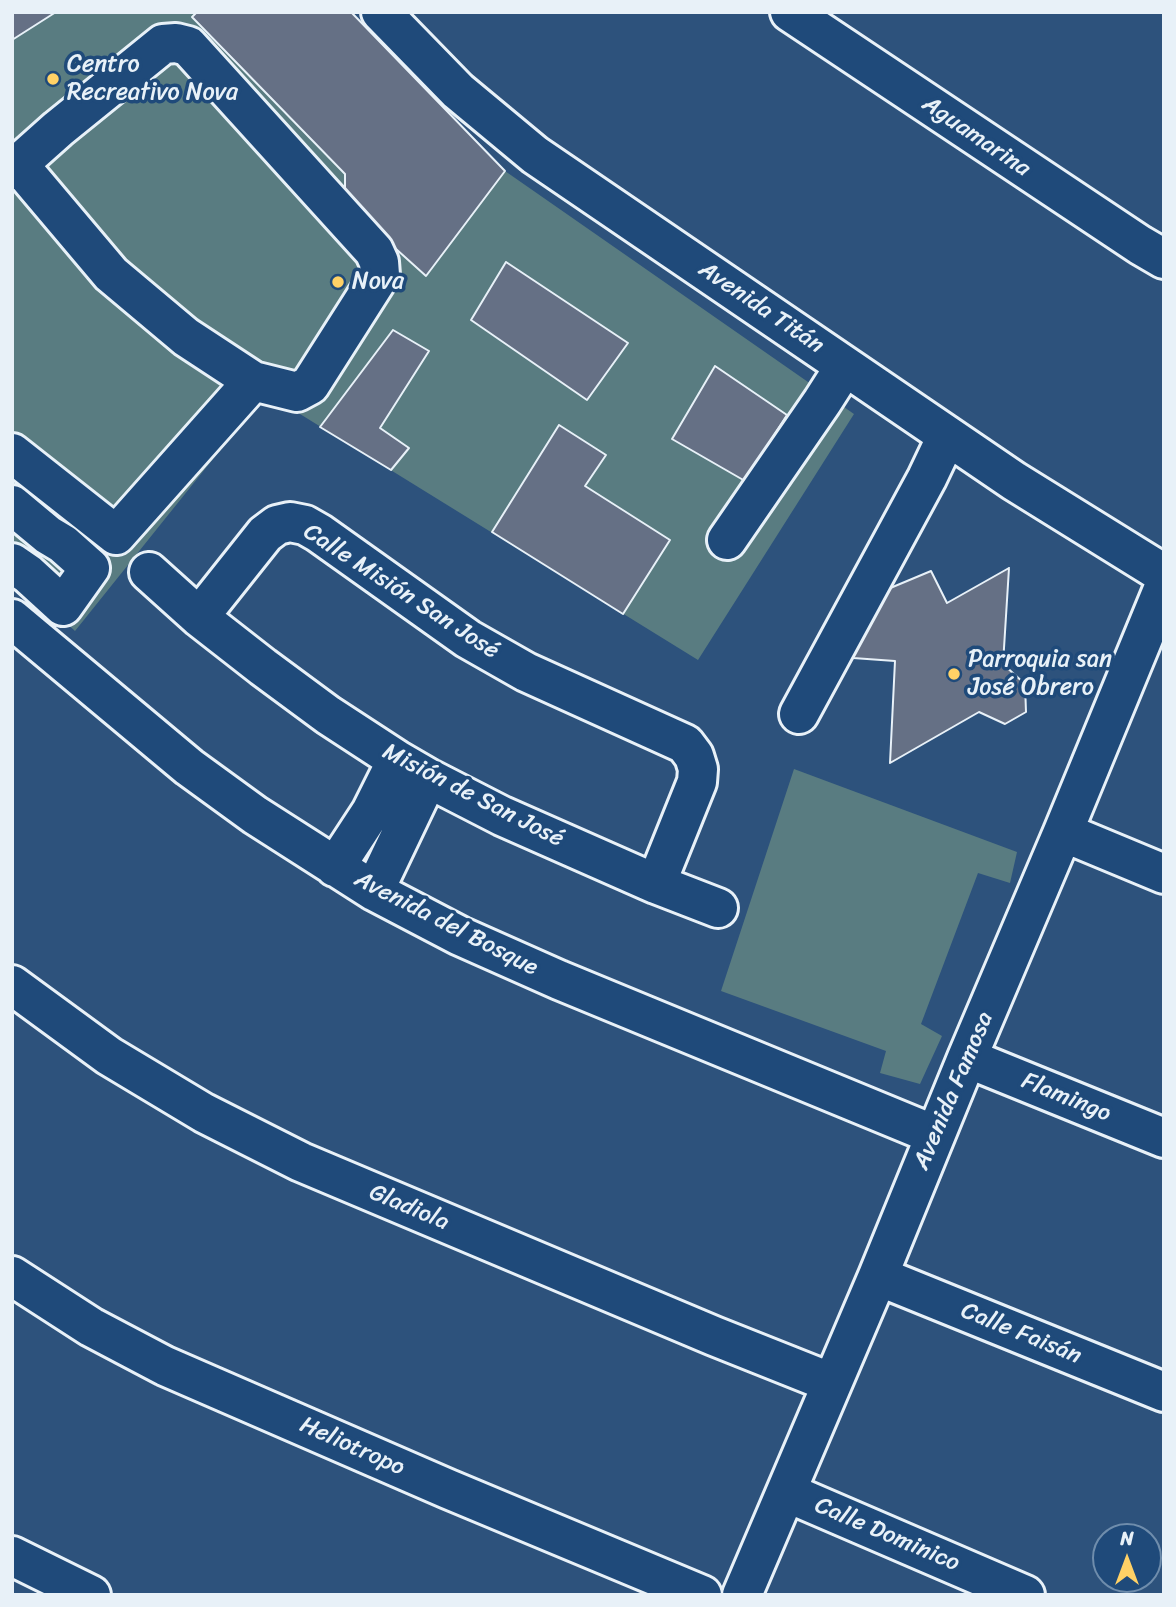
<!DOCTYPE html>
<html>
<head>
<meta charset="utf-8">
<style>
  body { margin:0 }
  #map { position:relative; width:1176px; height:1607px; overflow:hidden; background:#2d527c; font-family:Sriracha,sans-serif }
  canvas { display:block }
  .frame { position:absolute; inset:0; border:14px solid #e8f1f8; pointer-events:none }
  .north { position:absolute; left:1092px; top:1523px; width:70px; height:70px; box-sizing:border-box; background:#1f4a7a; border:2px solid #6f8dac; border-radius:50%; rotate:0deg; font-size:19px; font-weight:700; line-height:28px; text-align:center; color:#e8f1f8 }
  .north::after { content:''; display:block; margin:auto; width:24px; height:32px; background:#ffd166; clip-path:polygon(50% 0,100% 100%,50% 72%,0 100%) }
</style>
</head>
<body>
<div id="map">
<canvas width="1176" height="1607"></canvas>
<div class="frame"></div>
<div class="north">N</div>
</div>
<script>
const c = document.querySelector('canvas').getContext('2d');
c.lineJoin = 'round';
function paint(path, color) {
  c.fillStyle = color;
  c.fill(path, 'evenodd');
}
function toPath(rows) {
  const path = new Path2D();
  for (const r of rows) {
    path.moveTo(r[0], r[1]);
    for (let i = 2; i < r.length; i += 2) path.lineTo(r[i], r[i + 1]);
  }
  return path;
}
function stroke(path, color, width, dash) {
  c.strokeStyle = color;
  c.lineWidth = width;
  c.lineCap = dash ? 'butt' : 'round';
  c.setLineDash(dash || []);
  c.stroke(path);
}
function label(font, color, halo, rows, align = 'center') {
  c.font = font + ' Sriracha,sans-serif';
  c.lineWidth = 7;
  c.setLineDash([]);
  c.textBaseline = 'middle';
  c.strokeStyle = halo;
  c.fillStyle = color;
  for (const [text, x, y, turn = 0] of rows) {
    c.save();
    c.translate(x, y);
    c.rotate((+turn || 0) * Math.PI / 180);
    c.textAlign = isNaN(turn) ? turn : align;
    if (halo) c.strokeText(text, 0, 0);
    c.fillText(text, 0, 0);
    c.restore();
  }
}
const green = toPath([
  [12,12,351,12,505,171,854,414,698,660,266,393,75,631,12,573],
  [794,769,1017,852,1010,883,978,873,921,1024,942,1036,920,1084,880,1073,886,1051,721,991]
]);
const building = toPath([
  [12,12,56,12,12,40,12,12],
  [197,12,351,12,505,171,426,276,345,203,345,174,192,17,197,12],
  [506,262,628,343,587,400,471,320,506,262],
  [393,330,429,351,380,428,409,448,391,470,320,427,393,330],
  [715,366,787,415,745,481,672,439,715,366],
  [559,425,606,455,585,486,670,540,623,614,492,532,559,425],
  [1009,568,1003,664,1025,684,1026,712,1005,724,979,712,890,763,895,661,853,658,856,617,864,599,931,571,947,603,1009,568]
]);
const minor = toPath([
  [381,12,458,91,535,155,1014,481,1164,574],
  [790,12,1140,245,1164,259],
  [12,170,58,129,163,44,176,43,188,46,374,251,379,262,380,275,310,385,297,392,253,381,186,337,111,274,19,165],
  [12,453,116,535,253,381],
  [12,505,48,535,63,544,90,568,63,606,28,574,12,563],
  [727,540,822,402,845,366],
  [149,572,199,617,263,667,328,715,397,760,428,778,502,816,656,884,718,908],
  [199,617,265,534,277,525,290,522,305,525,319,533,468,639,526,672,685,744,694,756,698,769,697,782,656,884],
  [12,619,189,767,255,815,374,891,460,936,559,980,935,1135],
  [799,714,927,478,947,436],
  [1063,832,1164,874],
  [335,867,371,812,397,760],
  [374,891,428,778],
  [12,985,109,1056,204,1113,301,1162,714,1336,832,1383],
  [967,1058,1164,1138],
  [12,1276,91,1327,165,1366,448,1489,702,1595],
  [878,1276,1164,1392],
  [786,1492,1025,1595],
  [12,1556,91,1595],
  [742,1595,878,1276,967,1058,1063,832,1164,587]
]);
const markers = [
  [53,79,7,"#ffd166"],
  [338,282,7,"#ffd166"],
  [954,674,7,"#ffd166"]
];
const poiNames = [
  ["Centro",67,65],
  ["Recreativo Nova",67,93],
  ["Nova",352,282],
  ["Parroquia san",968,660],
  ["José Obrero",968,688]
];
const streetNames = [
  ["Aguamarina",976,137,34],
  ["Avenida Titán",761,308,34],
  ["Calle Misión San José",401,592,33],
  ["Misión de San José",473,796,27],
  ["Avenida del Bosque",446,924,27],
  ["Avenida Famosa",954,1091,-67],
  ["Flamingo",1066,1098,22],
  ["Gladiola",409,1208,23],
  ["Calle Faisán",1021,1334,22],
  ["Heliotropo",352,1447,24],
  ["Calle Dominico",887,1535,23]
];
paint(green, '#597c81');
paint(building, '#657085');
stroke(building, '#e8f1f8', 2);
stroke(minor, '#e8f1f8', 44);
stroke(minor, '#1f4a7a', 38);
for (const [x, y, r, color] of markers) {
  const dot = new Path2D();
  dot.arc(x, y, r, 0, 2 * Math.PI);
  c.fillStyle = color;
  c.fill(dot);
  stroke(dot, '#1f4a7a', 2.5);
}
label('24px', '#e8f1f8', '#1f4a7a', poiNames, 'left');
label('24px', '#e8f1f8', '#1f4a7a', streetNames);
</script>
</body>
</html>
